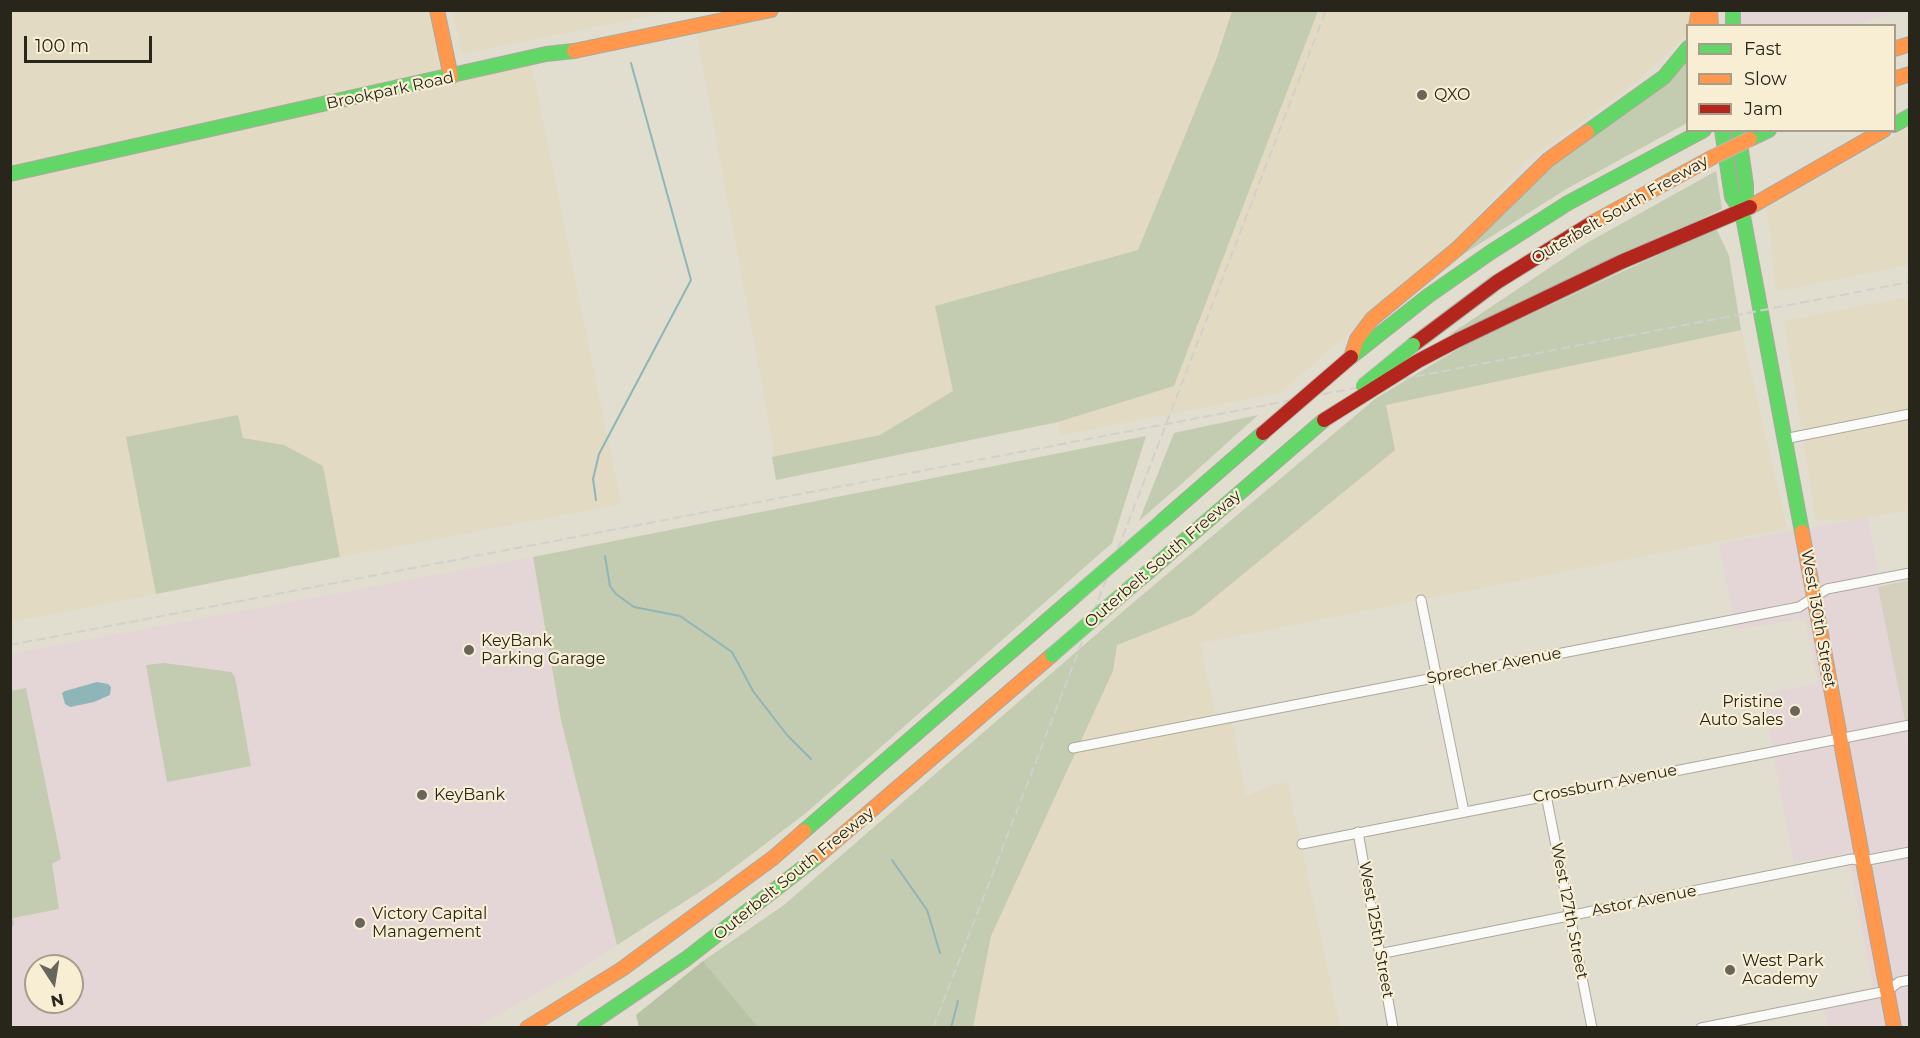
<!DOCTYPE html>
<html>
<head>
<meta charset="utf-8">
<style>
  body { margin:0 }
  #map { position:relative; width:1920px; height:1038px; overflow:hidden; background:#e1ddcf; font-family:Montserrat,sans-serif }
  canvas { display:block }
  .frame { position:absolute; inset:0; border:12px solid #28251b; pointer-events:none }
  .legend { position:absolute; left:1686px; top:24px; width:210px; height:108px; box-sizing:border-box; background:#f7eed4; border:2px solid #a49e8a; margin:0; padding:8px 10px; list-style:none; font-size:18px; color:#28251b }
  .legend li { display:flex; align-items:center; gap:12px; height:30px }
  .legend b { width:30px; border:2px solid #a49e8a }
  .north { position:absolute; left:24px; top:954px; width:60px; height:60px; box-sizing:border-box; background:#f7eed4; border:2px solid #a49e8a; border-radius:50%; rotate:168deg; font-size:16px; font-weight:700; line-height:24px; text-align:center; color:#28251b }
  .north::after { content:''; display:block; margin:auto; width:21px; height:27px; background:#69655a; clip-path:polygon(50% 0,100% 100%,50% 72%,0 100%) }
  .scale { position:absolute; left:24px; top:36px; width:128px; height:27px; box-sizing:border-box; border:3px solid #28251b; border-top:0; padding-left:8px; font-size:18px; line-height:21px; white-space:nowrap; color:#28251b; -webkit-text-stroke:4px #f7eed4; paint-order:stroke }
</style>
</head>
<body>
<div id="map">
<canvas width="1920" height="1038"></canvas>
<div class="frame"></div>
<ul class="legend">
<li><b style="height:8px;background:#63d668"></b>Fast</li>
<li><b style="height:8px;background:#ff974d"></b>Slow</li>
<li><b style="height:8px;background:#b3261e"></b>Jam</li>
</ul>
<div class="north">N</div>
<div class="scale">100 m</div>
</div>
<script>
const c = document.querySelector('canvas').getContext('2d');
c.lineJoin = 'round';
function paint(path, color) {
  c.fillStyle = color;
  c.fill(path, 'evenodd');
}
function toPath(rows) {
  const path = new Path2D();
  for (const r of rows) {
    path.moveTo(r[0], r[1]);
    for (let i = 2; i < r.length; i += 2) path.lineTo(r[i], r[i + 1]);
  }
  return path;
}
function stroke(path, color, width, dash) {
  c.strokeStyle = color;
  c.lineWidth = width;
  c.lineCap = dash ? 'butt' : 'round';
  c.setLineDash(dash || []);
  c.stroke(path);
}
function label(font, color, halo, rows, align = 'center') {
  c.font = font + ' Montserrat,sans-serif';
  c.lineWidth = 4.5;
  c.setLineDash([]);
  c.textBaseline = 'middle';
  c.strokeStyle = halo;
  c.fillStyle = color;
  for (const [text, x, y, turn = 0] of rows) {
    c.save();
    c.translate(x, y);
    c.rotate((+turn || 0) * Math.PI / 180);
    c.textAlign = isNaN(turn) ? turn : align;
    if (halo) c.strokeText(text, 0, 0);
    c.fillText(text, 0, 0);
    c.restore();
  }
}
const commercial = toPath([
  [1737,11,1897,11,1854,26,1737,25],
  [1868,518,1909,745,1909,1027,1828,1027,1822,997,1873,987,1848,853,1794,863,1775,763,1763,694,1818,683,1805,618,1736,630,1719,544],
  [533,557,561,720,715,882,572,974,474,1027,11,1028,11,654],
  [36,966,72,966,72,1002,36,1002]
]);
const built = toPath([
  [796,10,1232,11,1216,60,1138,250,935,306,954,391,880,435,772,457,774,449,696,31],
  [11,11,428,11,441,73,529,53,621,504,340,557,323,466,284,445,243,438,238,415,126,438,156,594,11,622],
  [453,11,453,10,673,11,462,54],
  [1318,11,1705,11,1693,25,1688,26,1687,32,1684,37,1640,79,1526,161,1453,244,1279,393,1061,435,1058,422,1174,386],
  [1909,128,1909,265,1776,291,1767,207],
  [1909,297,1909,510,1860,519,1816,520,1784,321],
  [1741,330,1787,528,1200,643,1215,713,1232,722,1246,796,1287,780,1340,1027,973,1028,991,936,1113,671,1117,645,1193,615,1386,405]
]);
const education = toPath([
  [1909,580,1910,720,1905,721,1878,587]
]);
const green = toPath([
  [1232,11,1318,11,1174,386,1058,422,776,480,772,457,880,435,953,391,935,306,1138,250,1216,60],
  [1687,57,1687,123,1568,188,1465,253,1463,250,1534,180],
  [1716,171,1722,209,1458,335,1449,335,1585,244],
  [1716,228,1729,256,1741,330,1386,405,1395,450,1193,615,1117,645,1113,671,991,936,973,1027,758,1027,703,961,784,905,1128,607,1375,399,1463,346],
  [238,415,243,438,284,445,323,466,340,557,156,594,126,437],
  [1258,415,1187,479,1139,521,1174,433],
  [1146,436,1112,543,806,813,715,882,617,945,561,720,533,557],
  [164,663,231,672,235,677,251,766,167,782,146,665],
  [26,688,61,859,52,864,59,909,13,918,14,924,11,929,11,691]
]);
const forest = toPath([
  [703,961,758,1027,639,1027,636,1015]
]);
const water = toPath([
  [97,682,108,684,111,687,110,695,94,702,70,707,65,704,62,693,65,691]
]);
const stream = toPath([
  [596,500,593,479,599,454,691,280,631,63],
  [605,556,610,586,616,594,634,607,680,616,732,652,753,691,787,735,811,759],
  [892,860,927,910,940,953],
  [951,1028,958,1001]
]);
const street = toPath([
  [1784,439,1910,414],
  [1421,600,1464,812],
  [1073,748,1799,607,1827,589,1910,573],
  [1546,795,1592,1028],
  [1358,832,1393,1028],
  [1302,844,1910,725],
  [1379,954,1852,859,1863,861,1910,852],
  [1701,1028,1887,991,1899,982,1910,980]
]);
const fast = toPath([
  [1733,10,1733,26],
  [1894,125,1910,116],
  [1722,130,1732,197,1742,211,1802,532],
  [1738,130,1746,185,1746,203,1742,211],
  [1587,132,1664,77,1688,48],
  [1750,139,1769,130],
  [10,174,546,54,574,51],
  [1352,356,1428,296,1491,252,1568,203,1704,130],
  [1162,521,1263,433],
  [1140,579,1324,420],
  [804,831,1074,597],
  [584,1028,686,959,818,856]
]);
const slow = toPath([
  [437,10,451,77],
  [1710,10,1711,26],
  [1696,26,1699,10],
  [1894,49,1910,44],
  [574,51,771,10],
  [1894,79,1910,74],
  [1750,207,1884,130],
  [1592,223,1713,157],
  [1351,357,1357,339,1372,319,1457,249,1548,160,1587,132],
  [1802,532,1894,1028],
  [818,856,1052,655],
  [527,1028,622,969,773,858,804,831]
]);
const jam = toPath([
  [1458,340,1621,262,1750,207],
  [1413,345,1497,282,1592,223]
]);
const rail = toPath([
  [10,645,1910,282],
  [933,1028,1326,10]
]);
const fastBridge = toPath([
  [1363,386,1413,345],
  [1074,597,1162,521],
  [1052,655,1140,579]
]);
const slowBridge = toPath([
  [1713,157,1750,139]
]);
const jamBridge = toPath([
  [1324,420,1418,361,1458,340],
  [1263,433,1351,357]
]);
const markers = [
  [1422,95,6,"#69655a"],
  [469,650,6,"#69655a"],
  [1795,711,6,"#69655a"],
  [422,795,6,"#69655a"],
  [360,923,6,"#69655a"],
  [1730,970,6,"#69655a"]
];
const streetNames = [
  ["Brookpark Road",390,91,-12],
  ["Outerbelt South Freeway",1620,210,-30],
  ["Outerbelt South Freeway",1163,559,-41],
  ["West 130th Street",1818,619,80],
  ["Sprecher Avenue",1494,666,-11],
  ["Crossburn Avenue",1605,784,-11],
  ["Outerbelt South Freeway",794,874,-39],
  ["Astor Avenue",1644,901,-11],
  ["West 127th Street",1569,911,79],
  ["West 125th Street",1376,930,80]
];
const poiNames = [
  ["QXO",1434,95],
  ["KeyBank",481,641],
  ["Parking Garage",481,659],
  ["Pristine",1783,702,"right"],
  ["Auto Sales",1783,720,"right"],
  ["KeyBank",434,795],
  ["Victory Capital",372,914],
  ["Management",372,932],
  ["West Park",1742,961],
  ["Academy",1742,979]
];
paint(commercial, '#e4d6d6');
paint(built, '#e2dac2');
paint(education, '#d5cfbd');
paint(green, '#c3cbb0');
paint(forest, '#b8c2a5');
paint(water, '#8eb6b9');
stroke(stream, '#8eb6b9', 2);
stroke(street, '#aca99e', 11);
stroke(fast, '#aca99e', 16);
stroke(slow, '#aca99e', 16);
stroke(jam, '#aca99e', 16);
stroke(street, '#fafaf8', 9);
stroke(fast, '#63d668', 14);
stroke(slow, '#ff974d', 14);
stroke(jam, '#b3261e', 14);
stroke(rail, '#d2d0cc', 2, [9, 4.5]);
stroke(fastBridge, '#bdbbb3', 16, []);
stroke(slowBridge, '#bdbbb3', 16, []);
stroke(jamBridge, '#bdbbb3', 16, []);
stroke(fastBridge, '#63d668', 14);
stroke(slowBridge, '#ff974d', 14);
stroke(jamBridge, '#b3261e', 14);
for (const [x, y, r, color] of markers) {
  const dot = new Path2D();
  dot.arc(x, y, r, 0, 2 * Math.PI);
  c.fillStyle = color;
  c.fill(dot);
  stroke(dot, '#f7eed4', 2);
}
label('16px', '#28251b', '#f7eed4', streetNames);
label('16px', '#28251b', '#f7eed4', poiNames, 'left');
</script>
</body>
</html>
